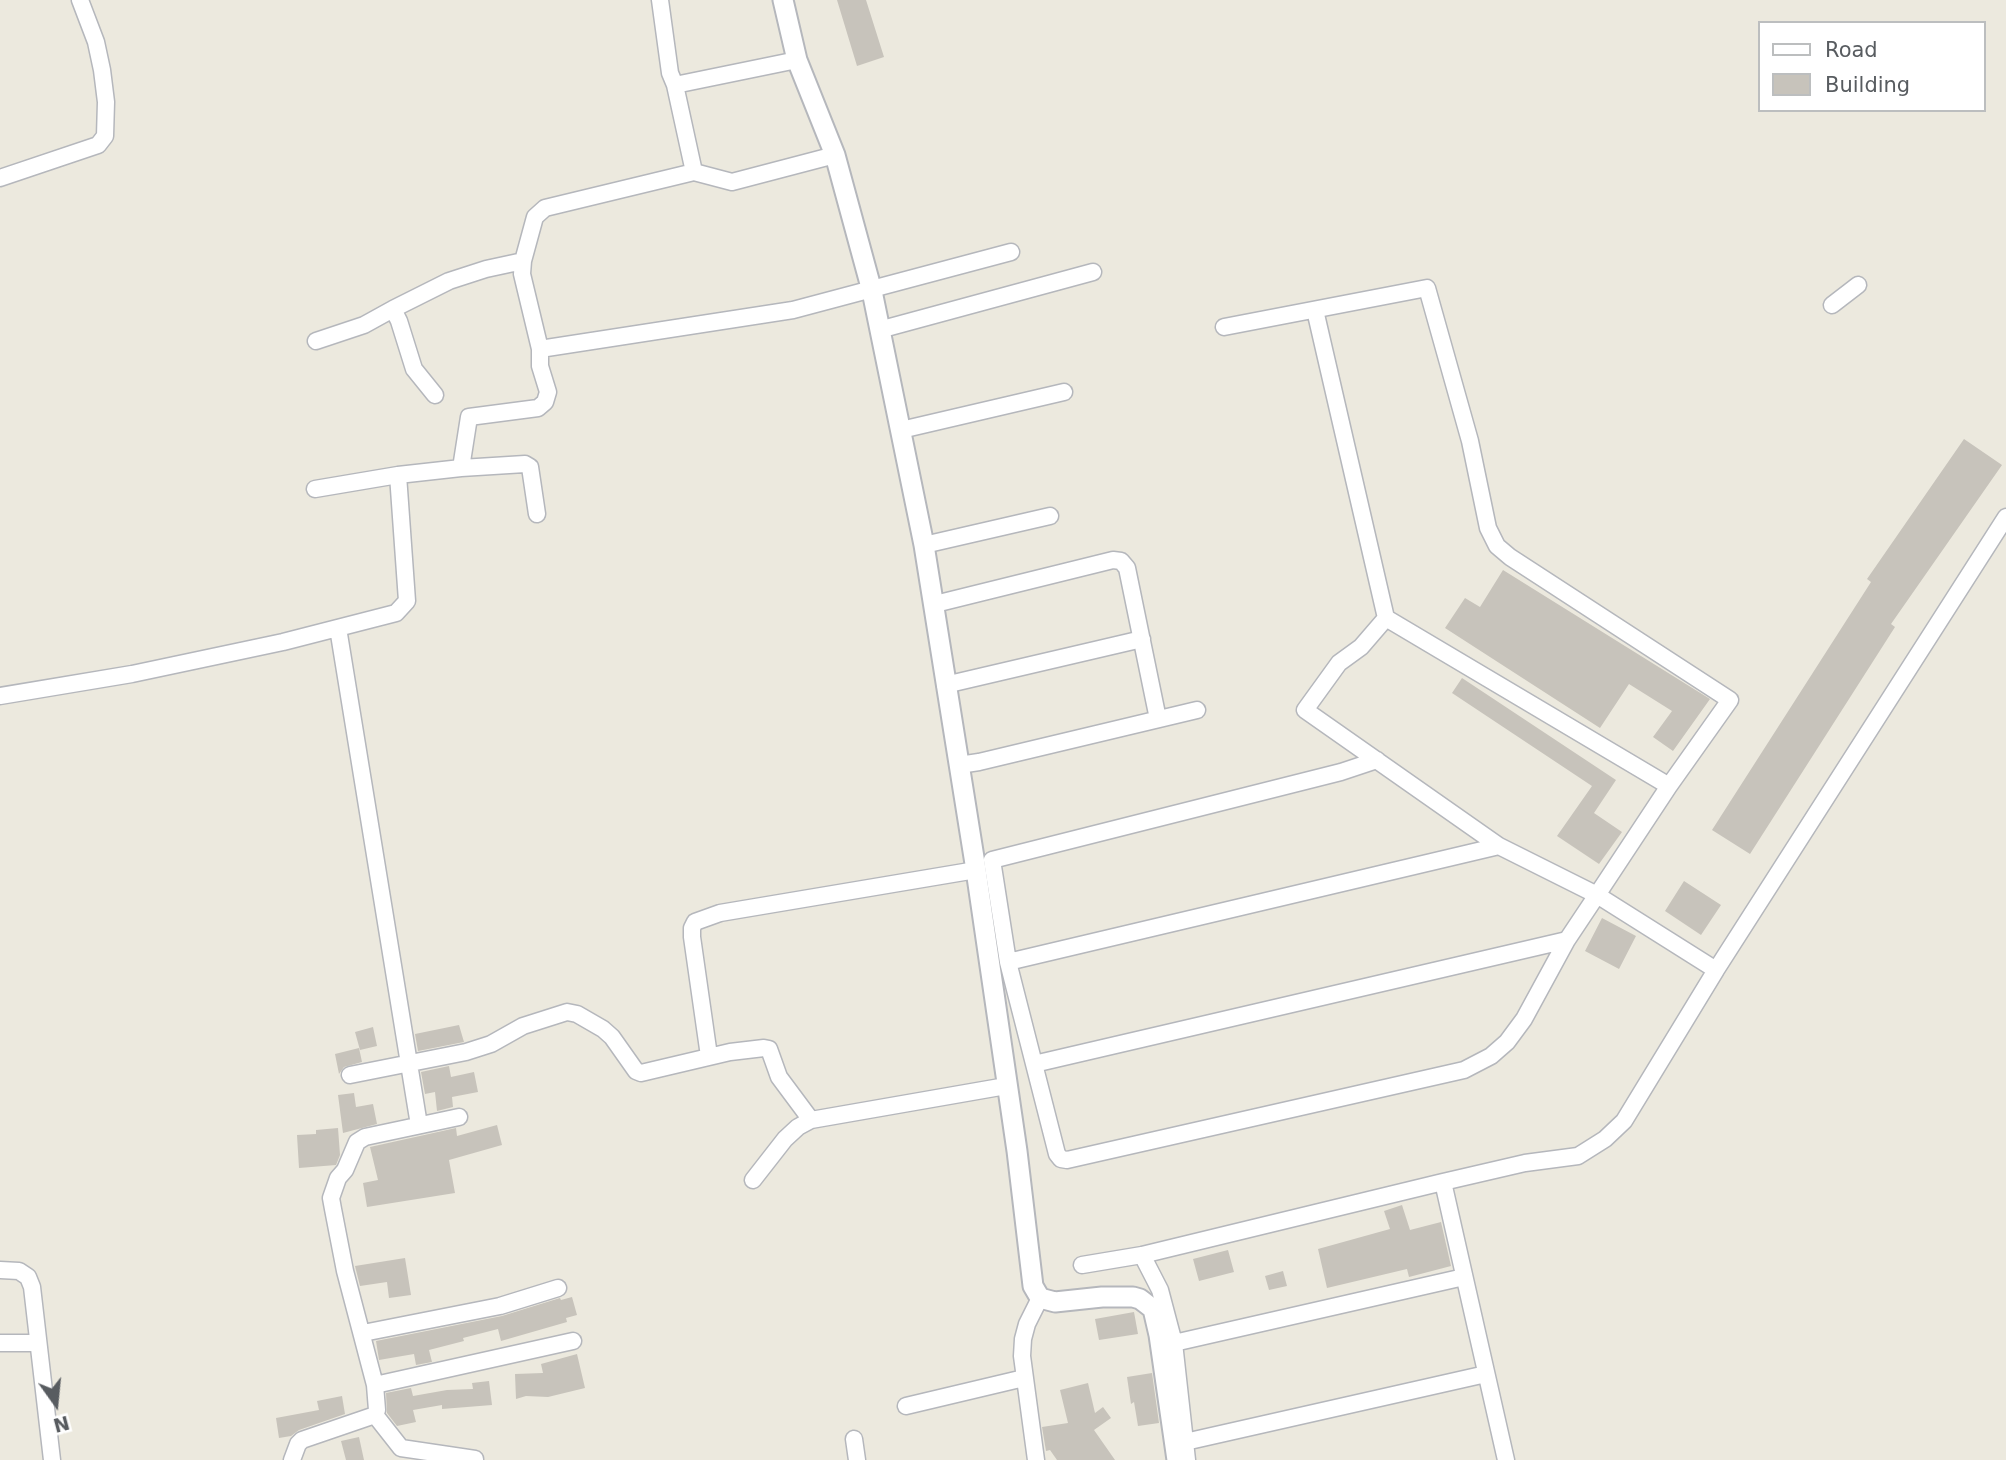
<!DOCTYPE html>
<html>
<head>
<meta charset="utf-8">
<style>
  body { margin:0 }
  #map { position:relative; width:2006px; height:1460px; overflow:hidden; background:#ece9de; font-family:"DejaVu Sans",sans-serif }
  canvas { display:block }
  .legend { position:absolute; left:1758px; top:21px; width:228px; height:91px; box-sizing:border-box; background:#fff; border:2px solid #bcbebf; margin:0; padding:9px 12px; list-style:none; font-size:21px; color:#585c60 }
  .legend li { display:flex; align-items:center; gap:14px; height:35px }
  .legend b { width:35px; border:2px solid #bcbebf }
  .north { position:absolute; left:21px; top:1369px; width:70px; height:70px; -webkit-text-stroke:5px #fff; paint-order:stroke; rotate:165deg; font-size:19px; font-weight:700; line-height:28px; text-align:center; color:#585c60 }
  .north::after { content:''; display:block; margin:auto; width:24px; height:32px; background:#585c60; clip-path:polygon(50% 0,100% 100%,50% 72%,0 100%) }
</style>
</head>
<body>
<div id="map">
<canvas width="2006" height="1460"></canvas>
<ul class="legend">
<li><b style="height:9px;background:#fff"></b>Road</li>
<li><b style="height:19px;background:#c7c3bb"></b>Building</li>
</ul>
<div class="north">N</div>
</div>
<script>
const c = document.querySelector('canvas').getContext('2d');
c.lineJoin = 'round';
function paint(path, color) {
  c.fillStyle = color;
  c.fill(path, 'evenodd');
}
function toPath(rows) {
  const path = new Path2D();
  for (const r of rows) {
    path.moveTo(r[0], r[1]);
    for (let i = 2; i < r.length; i += 2) path.lineTo(r[i], r[i + 1]);
  }
  return path;
}
function stroke(path, color, width, dash) {
  c.strokeStyle = color;
  c.lineWidth = width;
  c.lineCap = dash ? 'butt' : 'round';
  c.setLineDash(dash || []);
  c.stroke(path);
}
const building = toPath([
  [837,0,866,0,884,57,857,66],
  [1964,439,2002,465,1891,624,1895,627,1750,854,1712,830,1871,582,1867,579],
  [1503,570,1710,699,1673,751,1653,737,1672,711,1629,684,1600,728,1445,628,1465,598,1480,607],
  [1462,678,1616,780,1594,813,1622,832,1599,864,1557,836,1592,786,1452,693],
  [1684,881,1721,905,1701,935,1665,911],
  [1602,918,1636,936,1619,969,1585,951],
  [459,1025,464,1042,418,1051,415,1034],
  [373,1027,377,1046,360,1050,355,1032],
  [359,1048,362,1062,344,1067,339,1074,335,1054],
  [449,1066,451,1077,474,1072,478,1092,452,1097,453,1107,437,1111,435,1092,425,1094,421,1072],
  [354,1093,356,1107,373,1104,377,1124,343,1133,338,1095],
  [497,1125,502,1145,449,1160,455,1193,367,1207,363,1183,378,1180,370,1147,456,1128,457,1136],
  [338,1128,340,1155,336,1165,299,1168,297,1135,316,1134,316,1130],
  [1402,1205,1410,1230,1441,1222,1451,1266,1409,1277,1407,1269,1327,1288,1318,1249,1390,1229,1384,1211],
  [1228,1250,1234,1272,1199,1281,1193,1259],
  [405,1258,411,1295,389,1298,387,1282,360,1286,355,1266],
  [1283,1271,1287,1286,1269,1290,1265,1276],
  [572,1297,577,1315,566,1318,567,1322,501,1341,498,1329,463,1338,464,1341,429,1350,432,1362,416,1365,414,1354,379,1360,376,1341,502,1316,560,1298,561,1300],
  [1134,1312,1138,1334,1099,1340,1095,1319],
  [577,1354,585,1388,548,1397,526,1396,516,1399,515,1374,543,1373,541,1364],
  [1152,1373,1159,1423,1138,1426,1134,1402,1131,1404,1127,1377],
  [489,1381,492,1405,442,1409,442,1405,413,1410,416,1422,397,1426,387,1413,386,1393,411,1388,413,1396,447,1390,473,1389,472,1383],
  [1088,1383,1095,1413,1103,1407,1111,1418,1094,1430,1115,1460,1057,1460,1050,1450,1046,1451,1042,1427,1068,1423,1060,1390],
  [342,1396,345,1414,299,1430,291,1436,279,1438,276,1418,319,1410,317,1401],
  [359,1437,364,1460,346,1460,341,1441]
]);
const minor = toPath([
  [660,0,670,73,675,85,797,60],
  [675,85,694,172],
  [0,178,98,145,105,136,106,102,102,70,96,42,80,0],
  [1832,305,1858,285],
  [1315,310,1386,618],
  [1224,327,1427,288,1470,441,1488,528,1497,546,1510,557,1730,700,1669,786],
  [879,330,1093,272],
  [316,341,364,325,393,309],
  [540,349,793,310,1011,252],
  [435,395,414,369,399,321,393,309,449,281,486,269,523,261],
  [901,430,1064,392],
  [461,468,525,464,530,467,537,514],
  [315,489,398,475,461,468,469,417,538,408,545,402,548,392,540,366,540,349,522,274,523,261,535,217,545,208,694,172,732,182,835,155],
  [924,545,1050,516],
  [935,604,1113,560,1121,561,1127,568,1158,719],
  [338,628,419,1125],
  [945,685,1142,639],
  [0,696,132,674,283,642,396,613,407,601,398,475],
  [1377,760,1341,772,992,860,1008,962,1057,1154,1061,1159,1067,1160,1464,1070,1491,1056,1507,1042,1524,1019,1567,940],
  [959,765,979,762,1197,710],
  [1008,962,1499,846],
  [709,1056,692,937,692,928,695,922,720,913,976,870],
  [1034,1064,1567,940,1597,895,1499,846,1305,710,1339,663,1361,647,1386,618,1669,786,1597,895,1716,970],
  [350,1075,466,1052,491,1044,523,1026,567,1012,577,1014,603,1029,612,1037,636,1071,641,1073,730,1052,764,1048,769,1049,779,1077,811,1120],
  [753,1180,785,1139,798,1127,811,1120,1006,1086],
  [1142,1255,1160,1290,1174,1343,1187,1460],
  [1082,1265,1142,1255,1443,1182],
  [0,1270,19,1271,28,1277,32,1287,52,1460],
  [363,1333,500,1306,558,1288],
  [0,1343,38,1343],
  [1174,1343,1464,1277],
  [375,1385,573,1341],
  [906,1406,1024,1378],
  [375,1415,401,1448,475,1459],
  [854,1439,857,1460],
  [1185,1442,1486,1374],
  [292,1460,298,1444,302,1440,375,1415,377,1410,375,1385,345,1271,333,1209,331,1198,338,1178,345,1170,357,1142,365,1137,459,1117],
  [1036,1460,1022,1356,1023,1339,1027,1324,1040,1298],
  [1506,1460,1443,1182,1525,1163,1578,1156,1605,1139,1624,1121,1716,970,2006,517]
]);
const tertiary = toPath([
  [783,0,797,60,835,155,872,291,924,545,976,870,1017,1151,1033,1286,1040,1298,1055,1302,1102,1297,1133,1297,1140,1299,1153,1309,1159,1335,1177,1460]
]);
paint(building, '#c7c3bb');
stroke(minor, '#b5b7bc', 19);
stroke(tertiary, '#b5b7bc', 23);
stroke(minor, '#fff', 16);
stroke(tertiary, '#fff', 19);
</script>
</body>
</html>
